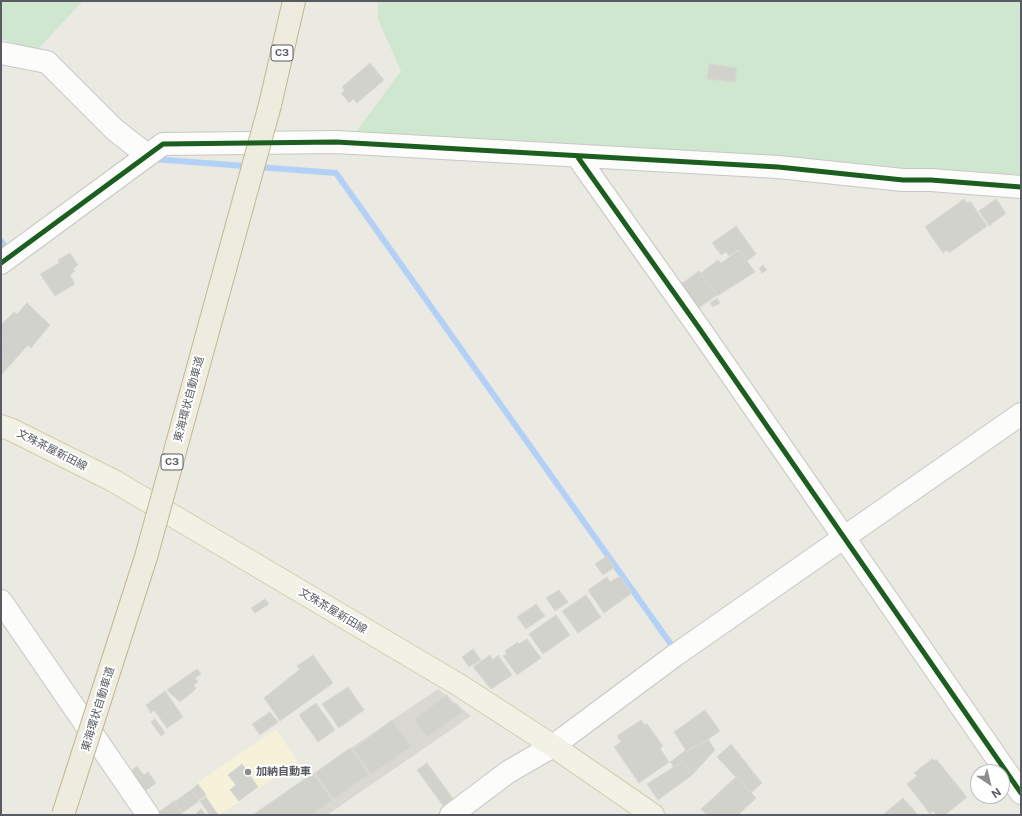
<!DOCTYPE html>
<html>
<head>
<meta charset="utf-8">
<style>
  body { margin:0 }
  #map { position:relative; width:1022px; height:816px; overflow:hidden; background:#eae9e2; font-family:"Public Sans",sans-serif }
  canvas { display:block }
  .frame { position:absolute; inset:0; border:2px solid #585b61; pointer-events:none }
  .north { position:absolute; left:970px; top:764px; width:40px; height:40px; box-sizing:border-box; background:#fff; border:1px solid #bcbdc0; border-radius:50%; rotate:145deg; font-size:11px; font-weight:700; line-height:16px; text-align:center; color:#585b61 }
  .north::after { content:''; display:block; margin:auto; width:14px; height:18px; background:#8b8d8e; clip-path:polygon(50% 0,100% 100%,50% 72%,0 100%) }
</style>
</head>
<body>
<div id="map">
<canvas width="1022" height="816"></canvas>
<div class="frame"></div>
<div class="north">N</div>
</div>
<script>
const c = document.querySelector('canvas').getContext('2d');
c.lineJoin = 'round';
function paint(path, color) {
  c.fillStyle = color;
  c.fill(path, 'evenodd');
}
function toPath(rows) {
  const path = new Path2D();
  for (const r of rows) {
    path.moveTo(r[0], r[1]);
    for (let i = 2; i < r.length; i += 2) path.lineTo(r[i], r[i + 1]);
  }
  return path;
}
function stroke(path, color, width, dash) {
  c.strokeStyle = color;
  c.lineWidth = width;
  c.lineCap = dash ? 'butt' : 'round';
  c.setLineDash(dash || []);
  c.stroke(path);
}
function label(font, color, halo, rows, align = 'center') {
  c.font = font + ' "Public Sans","Noto Sans JP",sans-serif';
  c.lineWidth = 4;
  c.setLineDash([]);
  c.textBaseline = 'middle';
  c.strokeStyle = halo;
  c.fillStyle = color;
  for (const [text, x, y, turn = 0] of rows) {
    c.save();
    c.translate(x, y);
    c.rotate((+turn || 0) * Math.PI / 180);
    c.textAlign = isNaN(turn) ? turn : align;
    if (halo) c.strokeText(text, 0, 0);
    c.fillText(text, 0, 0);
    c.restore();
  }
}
const commercial = toPath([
  [276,729,298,762,219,815,197,783]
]);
const industrial = toPath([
  [438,689,471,716,327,815,252,815]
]);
const green = toPath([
  [1,1,83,1,37,50,1,39],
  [378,1,1021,1,1021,176,356,132,401,71,378,19]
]);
const stream = toPath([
  [153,159,336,173,675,650],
  [1,241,7,249,11,246]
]);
const building = toPath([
  [370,63,384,80,357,103,353,99,349,103,341,93,345,91,342,87,370,63],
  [709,64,737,68,735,82,707,79,709,64],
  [964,199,967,203,970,201,987,226,949,253,947,250,943,253,925,227,964,199],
  [996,199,1006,213,989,226,979,211,996,199],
  [736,226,756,254,747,261,739,249,729,256,726,252,721,255,712,243,736,226],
  [739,250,755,272,717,296,701,273,718,260,721,263,739,250],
  [70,253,78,265,73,269,75,271,70,275,75,284,55,296,40,274,59,263,58,260,70,253],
  [763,265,767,270,762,273,759,268,763,265],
  [699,271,717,295,697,309,680,285,699,271],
  [717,298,720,303,713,307,710,303,717,298],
  [27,303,50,325,31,348,28,345,10,365,1,356,1,340,3,338,1,335,1,325,14,312,17,314,27,303],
  [1,356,10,365,1,375,1,356],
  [607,556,615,567,603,575,595,564,607,556],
  [620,576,632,593,604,613,588,590,607,577,610,582,620,576],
  [559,590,568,602,555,611,546,598,559,590],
  [586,595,601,617,578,633,562,611,586,595],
  [265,599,269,604,255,613,251,608,265,599],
  [536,604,545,616,526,629,517,617,536,604],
  [556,615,570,635,543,654,529,634,556,615],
  [527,639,541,658,517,675,503,656,507,654,505,651,518,642,519,644,527,639],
  [473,649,481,660,469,667,462,657,473,649],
  [313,655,333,683,280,721,264,698,300,669,297,666,313,655],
  [490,655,493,660,498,655,512,675,491,689,473,667,490,655],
  [197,669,201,674,195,678,198,682,194,685,196,689,180,702,167,690,197,669],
  [348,687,364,710,339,728,322,704,348,687],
  [165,691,183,717,167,728,154,710,151,713,146,705,165,691],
  [447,695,454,705,456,703,463,712,427,737,414,719,447,695],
  [316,703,335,730,318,742,299,715,316,703],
  [705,710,720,731,697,747,696,745,687,752,674,732,705,710],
  [270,712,278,722,260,735,252,724,270,712],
  [155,719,165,733,161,736,151,722,155,719],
  [392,720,411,747,371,774,354,749,392,720],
  [641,720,645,725,647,724,663,746,660,748,669,762,639,783,614,747,621,742,617,736,641,720],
  [708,739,715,750,692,775,683,761,674,767,670,762,686,750,687,752,696,746,697,747,708,739],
  [731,744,762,783,751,793,717,757,731,744],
  [350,748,369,774,334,799,315,773,350,748],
  [932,759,934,761,936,759,967,797,945,815,936,815,933,811,930,814,907,784,917,776,914,773,932,759],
  [683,761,692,775,658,800,647,784,683,761],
  [427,763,454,800,444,807,417,770,427,763],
  [242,764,258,787,239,801,230,790,236,785,228,775,242,764],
  [137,766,144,775,137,780,131,771,137,766],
  [148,772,156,783,144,792,136,781,148,772],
  [313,773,332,800,311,815,253,815,313,773],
  [736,777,756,798,738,815,707,815,701,809,736,777],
  [198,784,206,795,199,800,191,790,198,784],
  [191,790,199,801,182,813,174,802,191,790],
  [206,797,218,815,210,815,200,801,206,797],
  [903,798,918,815,885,815,884,814,903,798],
  [174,801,183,815,161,815,159,812,174,801],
  [201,809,206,815,198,815,196,813,201,809]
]);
const minor = toPath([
  [1,53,47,62,115,130,147,155],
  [577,156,699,328,1021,793],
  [1,263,163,144,336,142,778,167,903,180,931,180,1021,187],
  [1,601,148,815],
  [451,815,508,772,553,746,674,656,1021,414]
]);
const major = toPath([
  [1,426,12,430,114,481,459,685,553,746,653,815]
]);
const highway = toPath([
  [270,105,294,1]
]);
const highwayBridge = toPath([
  [63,815,146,557,270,105]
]);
const cycleway = toPath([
  [577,156,699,328,1021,793],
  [1,263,163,144,336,142,778,167,903,180,931,180,1021,187]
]);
const markers = [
  [248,772,4,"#8b8d8e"]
];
const shields = [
  [282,53,22],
  [172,462,22]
];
const shieldNames = [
  ["C3",282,53],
  ["C3",172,462]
];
const streetNames = [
  ["東海環状自動車道",189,399,-75],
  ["文殊茶屋新田線",52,450,27],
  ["文殊茶屋新田線",333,611,31],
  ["東海環状自動車道",98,709,-73]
];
const poiNames = [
  ["加納自動車",256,772]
];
paint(commercial, '#f6f2d9');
paint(industrial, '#d9d8d2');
paint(green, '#cfe7cf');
stroke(stream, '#b3d1f6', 6);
paint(building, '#d2d2cd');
stroke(building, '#d9d7d1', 1);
stroke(minor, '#c7c8c6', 24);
stroke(major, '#d3ceae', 24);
stroke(highway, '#c1b890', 24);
stroke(minor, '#fcfcfb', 22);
stroke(major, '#f2f1e5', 22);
stroke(highway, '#eeecde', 22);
stroke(highwayBridge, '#c1b890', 24, []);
stroke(highwayBridge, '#eeecde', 22);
stroke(cycleway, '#1b5e20', 5);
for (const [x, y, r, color] of markers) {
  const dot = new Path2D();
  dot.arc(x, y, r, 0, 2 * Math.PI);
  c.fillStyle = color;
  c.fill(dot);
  stroke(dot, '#fff', 1.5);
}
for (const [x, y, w] of shields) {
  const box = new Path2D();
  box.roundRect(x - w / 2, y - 8, w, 16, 3);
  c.fillStyle = '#fff';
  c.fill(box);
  stroke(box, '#585b61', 1);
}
label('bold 10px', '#585b61', null, shieldNames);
label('11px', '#585b61', '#fff', streetNames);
label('bold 11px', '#585b61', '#fff', poiNames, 'left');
</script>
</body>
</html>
